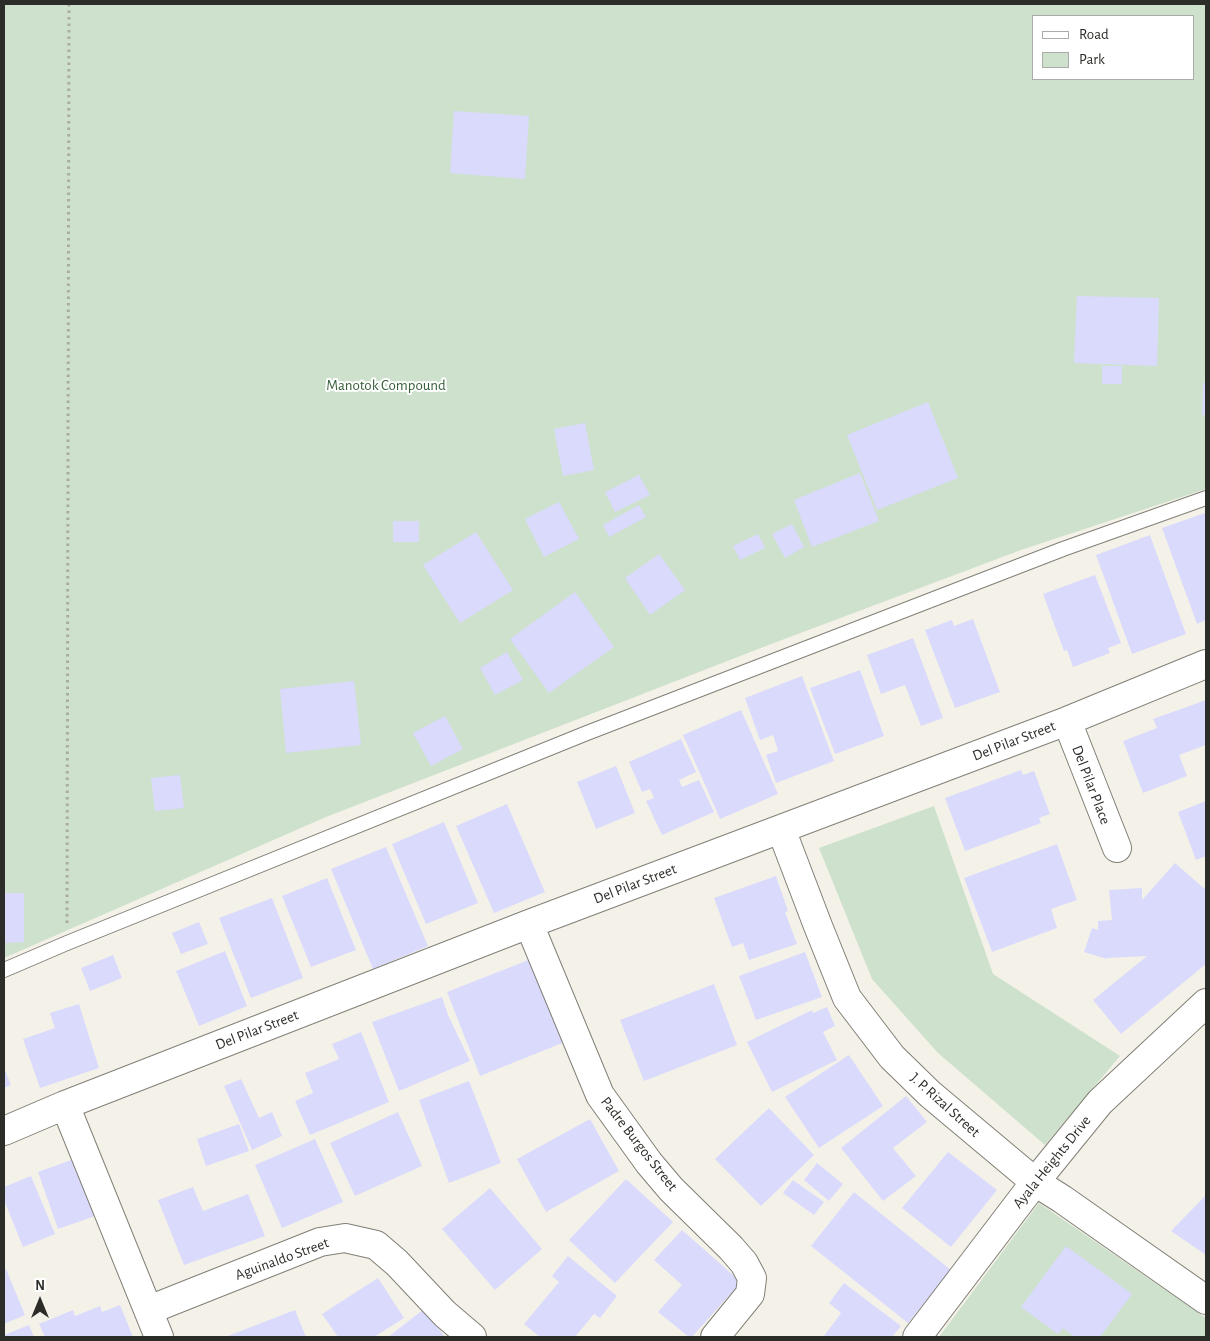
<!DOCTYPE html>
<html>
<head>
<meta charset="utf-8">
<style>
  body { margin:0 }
  #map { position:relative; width:1210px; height:1341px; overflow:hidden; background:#f4f2e8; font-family:"Alegreya Sans",sans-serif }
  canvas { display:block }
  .frame { position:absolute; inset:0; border:5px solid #2c2c28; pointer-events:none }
  .legend { position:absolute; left:1032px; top:15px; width:162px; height:65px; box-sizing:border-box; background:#fff; border:1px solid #ababa9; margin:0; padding:6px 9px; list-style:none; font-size:15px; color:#2c2c28 }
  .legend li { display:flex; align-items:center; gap:10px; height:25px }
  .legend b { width:25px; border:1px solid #ababa9 }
  .north { position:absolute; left:15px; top:1276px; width:50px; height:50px; -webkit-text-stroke:4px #fff; paint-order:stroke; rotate:0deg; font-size:14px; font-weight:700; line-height:20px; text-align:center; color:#2c2c28 }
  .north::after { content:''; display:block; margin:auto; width:18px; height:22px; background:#2c2c28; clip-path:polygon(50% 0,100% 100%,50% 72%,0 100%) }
</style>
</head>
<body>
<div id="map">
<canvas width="1210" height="1341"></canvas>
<div class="frame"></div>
<ul class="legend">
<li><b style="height:6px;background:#fff"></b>Road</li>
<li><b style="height:14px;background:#cde1cd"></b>Park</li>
</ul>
<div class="north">N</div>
</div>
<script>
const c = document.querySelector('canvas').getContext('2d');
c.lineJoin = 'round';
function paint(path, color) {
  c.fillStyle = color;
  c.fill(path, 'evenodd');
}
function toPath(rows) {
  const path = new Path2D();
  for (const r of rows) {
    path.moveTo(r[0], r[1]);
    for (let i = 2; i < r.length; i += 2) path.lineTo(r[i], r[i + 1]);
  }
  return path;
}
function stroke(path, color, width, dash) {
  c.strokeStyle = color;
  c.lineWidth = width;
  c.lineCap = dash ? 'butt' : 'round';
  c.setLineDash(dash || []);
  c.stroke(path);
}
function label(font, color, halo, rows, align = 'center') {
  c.font = font + ' "Alegreya Sans",sans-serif';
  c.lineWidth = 4;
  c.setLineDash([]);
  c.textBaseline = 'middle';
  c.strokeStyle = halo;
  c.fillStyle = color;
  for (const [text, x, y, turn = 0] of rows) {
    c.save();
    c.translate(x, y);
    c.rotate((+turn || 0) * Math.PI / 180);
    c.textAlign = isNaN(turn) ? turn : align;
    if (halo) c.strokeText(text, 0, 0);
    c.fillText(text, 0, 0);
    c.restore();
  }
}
const green = toPath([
  [4,4,1206,4,1206,489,1021,550,766,646,326,817,4,958],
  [1034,16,1194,16,1194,79,1034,79],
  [934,806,993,974,1120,1056,1045,1145,938,1053,872,979,819,848],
  [1039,1203,1206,1318,1206,1337,939,1337]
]);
const building = toPath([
  [454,111,529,116,525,179,450,173],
  [1077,296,1159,298,1157,366,1074,363],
  [1102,366,1122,366,1122,384,1102,384],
  [1203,383,1206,383,1206,415,1202,415],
  [928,402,958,478,877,510,847,435],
  [585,423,594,470,563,476,554,429],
  [860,473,879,521,812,547,794,500],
  [639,475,650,495,615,512,605,492],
  [559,502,579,539,544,557,525,519],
  [639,505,646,517,609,537,603,525],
  [1205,513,1206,517,1206,620,1197,624,1162,528],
  [393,521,419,521,419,542,393,542],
  [792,524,804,547,785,558,772,534],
  [476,532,513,590,460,623,423,565],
  [758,534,765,548,740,560,733,546],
  [1150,535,1186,634,1132,654,1096,555],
  [659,554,685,590,650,615,625,578],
  [1095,575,1121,643,1108,648,1110,653,1073,667,1067,650,1064,651,1043,594],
  [575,592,614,647,549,693,510,639],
  [973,619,1000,692,955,708,925,630,952,620,954,626],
  [913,638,943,718,921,726,905,685,881,694,867,655],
  [507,652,523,680,495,695,480,668],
  [860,670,884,736,835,754,810,688],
  [802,676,834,761,776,783,766,755,778,751,773,735,760,740,745,698],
  [354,681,361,745,286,753,280,689],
  [1206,700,1206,745,1179,755,1187,776,1143,793,1123,741,1157,728,1153,719],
  [741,710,778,794,720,819,683,735],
  [445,716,463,749,431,766,413,733],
  [681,739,696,772,679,780,682,787,699,780,714,812,662,835,646,801,654,798,650,789,642,792,629,762],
  [616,766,635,813,596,829,577,782],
  [1021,770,1023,775,1034,771,1050,814,1039,818,1041,823,965,851,945,798],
  [180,775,184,808,155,811,151,778],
  [1206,801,1206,856,1196,860,1178,812],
  [507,804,545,892,494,913,456,826],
  [444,822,478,903,426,924,392,844],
  [1057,844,1077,900,1051,909,1057,928,992,952,964,878],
  [386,847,428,946,373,969,331,869],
  [1175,863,1206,890,1206,964,1121,1034,1093,1000,1147,956,1107,958,1107,959,1084,952,1092,928,1098,930,1098,921,1112,920,1109,890,1142,888,1142,900],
  [776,876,788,911,785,912,797,944,749,960,743,943,732,947,714,898],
  [327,878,356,950,311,967,282,896],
  [4,893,24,893,24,942,4,943],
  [272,898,303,978,251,998,219,918],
  [199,922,208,944,181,954,172,933],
  [225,951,247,1006,199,1026,176,971],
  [805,952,822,997,756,1020,739,976],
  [113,955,122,978,90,991,81,968],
  [531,959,565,1042,480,1076,447,992],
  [714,984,737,1045,644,1081,620,1020],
  [442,997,448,1015,470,1061,399,1091,372,1022],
  [79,1004,99,1068,40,1088,23,1039,55,1028,50,1013],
  [827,1007,835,1026,823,1032,837,1060,772,1092,747,1042,812,1010,813,1013],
  [361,1032,389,1102,310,1135,295,1101,313,1093,305,1073,339,1059,332,1044],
  [849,1055,883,1106,819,1148,785,1097],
  [4,1068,11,1085,4,1088],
  [241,1079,259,1118,272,1112,282,1136,252,1150,224,1086],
  [469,1081,501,1163,449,1183,419,1100],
  [906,1096,927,1122,893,1148,916,1176,883,1201,841,1148],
  [769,1108,814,1155,761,1206,715,1159],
  [398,1112,422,1166,355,1196,330,1143],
  [590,1119,619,1171,546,1212,517,1159],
  [239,1124,249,1151,206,1166,197,1139],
  [315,1139,343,1202,282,1228,255,1165],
  [948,1152,997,1190,951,1247,902,1208],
  [74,1159,95,1216,58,1229,38,1172],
  [817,1163,843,1184,829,1201,804,1180],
  [31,1176,55,1234,23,1247,4,1200,4,1187],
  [626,1179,673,1222,615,1283,569,1240],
  [793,1180,824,1202,814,1215,783,1193],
  [193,1187,203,1211,248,1194,265,1236,184,1265,158,1200],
  [490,1188,542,1249,495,1290,442,1229],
  [854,1192,951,1270,908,1323,811,1246],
  [1206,1195,1206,1255,1171,1231],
  [682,1230,741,1282,692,1337,689,1337,658,1312,682,1285,654,1260],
  [1066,1246,1132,1294,1100,1337,1075,1337,1063,1328,1058,1334,1021,1307],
  [568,1256,617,1296,600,1318,594,1314,575,1337,540,1337,524,1324,559,1282,552,1276],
  [6,1269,25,1315,4,1324,4,1270],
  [378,1278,404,1318,374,1337,338,1337,322,1314],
  [844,1283,901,1326,892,1337,824,1336,841,1313,829,1303],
  [120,1305,133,1337,45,1337,39,1324,73,1310,75,1316,100,1306,102,1312],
  [424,1309,445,1337,388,1337],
  [295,1310,306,1337,225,1337],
  [29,1325,34,1337,4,1337,4,1335]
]);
const path = toPath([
  [67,923,69,4]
]);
const lane = toPath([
  [4,970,67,943,587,733,1063,549,1206,498]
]);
const street = toPath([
  [1067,721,1117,848],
  [781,829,818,926,847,998,892,1057,930,1094,1035,1182,1062,1199,1206,1300],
  [529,924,600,1095,649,1163,671,1189,731,1248,744,1263,752,1278,750,1294,715,1337],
  [65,1105,159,1337],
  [4,1131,65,1105,529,924,1067,721,1206,664],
  [149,1310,320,1242,345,1238,376,1245,397,1263,445,1314,472,1337],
  [917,1337,1035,1182,1100,1102,1206,1003]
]);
const parkNames = [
  ["Manotok Compound",386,385]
];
const streetNames = [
  ["Del Pilar Street",1014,741,-21],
  ["Del Pilar Place",1091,785,69],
  ["Del Pilar Street",635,884,-21],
  ["Del Pilar Street",257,1030,-21],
  ["J. P. Rizal Street",945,1105,42],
  ["Padre Burgos Street",639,1144,52],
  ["Ayala Heights Drive",1052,1162,-51],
  ["Aguinaldo Street",282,1259,-20]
];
paint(green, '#cde1cd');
paint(building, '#dadafd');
stroke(lane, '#817f76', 16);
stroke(street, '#817f76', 30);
stroke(path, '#acaba3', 3, [2.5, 4]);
stroke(lane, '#fff', 14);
stroke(street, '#fff', 28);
label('15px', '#355e37', '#fff', parkNames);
label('15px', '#2c2c28', '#fff', streetNames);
</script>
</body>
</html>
